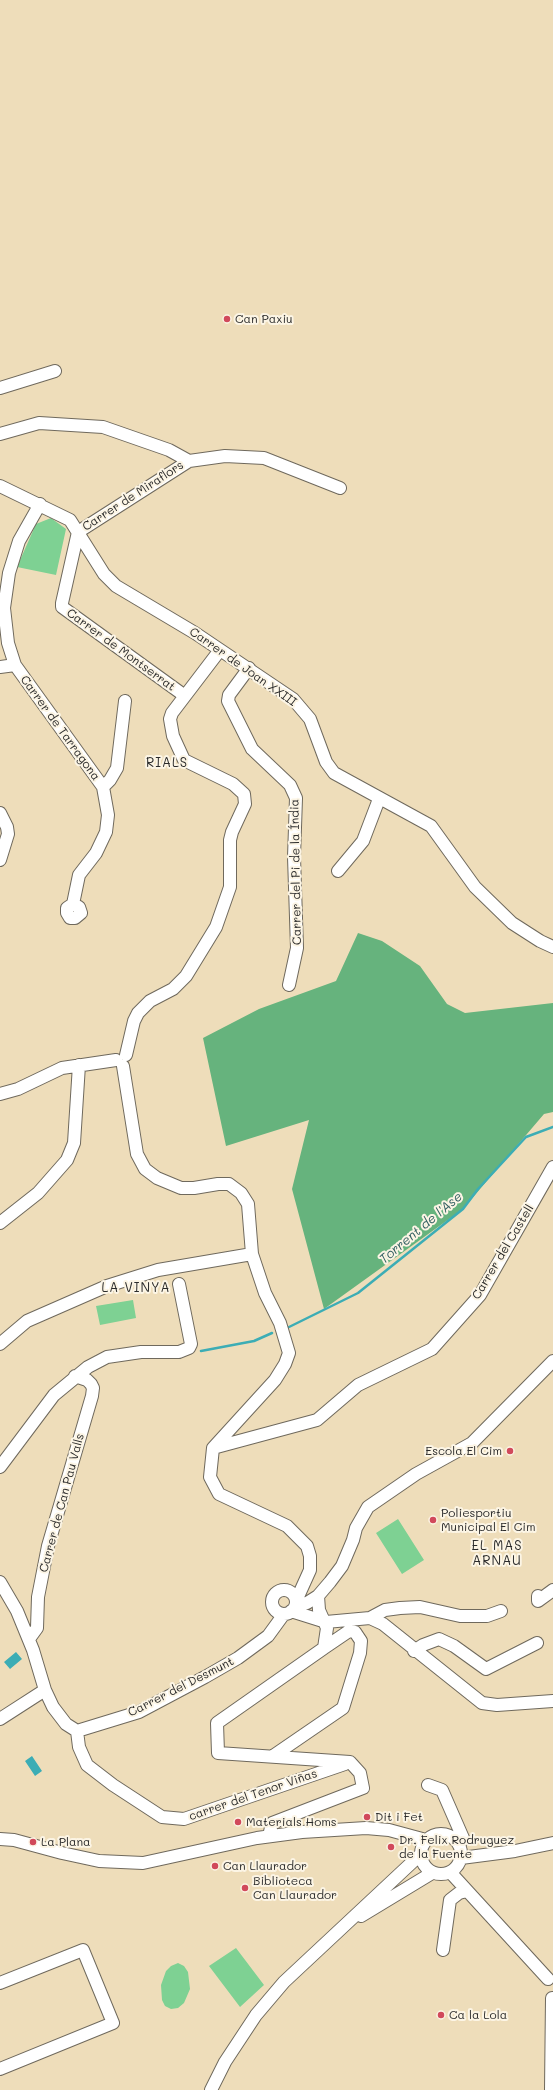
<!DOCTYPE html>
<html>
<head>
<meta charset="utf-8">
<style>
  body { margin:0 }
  canvas { display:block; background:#eeddba }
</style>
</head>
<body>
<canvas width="553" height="2090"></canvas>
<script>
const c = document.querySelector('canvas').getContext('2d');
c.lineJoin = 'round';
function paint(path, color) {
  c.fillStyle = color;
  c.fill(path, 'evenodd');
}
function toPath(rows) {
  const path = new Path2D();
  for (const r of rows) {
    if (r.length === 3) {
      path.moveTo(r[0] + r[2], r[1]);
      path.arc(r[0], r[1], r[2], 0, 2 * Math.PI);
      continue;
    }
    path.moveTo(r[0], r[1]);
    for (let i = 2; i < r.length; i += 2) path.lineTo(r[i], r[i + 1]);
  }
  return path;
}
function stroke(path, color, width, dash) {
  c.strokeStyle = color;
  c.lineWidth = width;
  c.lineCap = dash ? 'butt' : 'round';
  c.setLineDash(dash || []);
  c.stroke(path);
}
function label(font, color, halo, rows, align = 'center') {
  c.font = font + ' Mali,sans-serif';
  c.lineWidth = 4;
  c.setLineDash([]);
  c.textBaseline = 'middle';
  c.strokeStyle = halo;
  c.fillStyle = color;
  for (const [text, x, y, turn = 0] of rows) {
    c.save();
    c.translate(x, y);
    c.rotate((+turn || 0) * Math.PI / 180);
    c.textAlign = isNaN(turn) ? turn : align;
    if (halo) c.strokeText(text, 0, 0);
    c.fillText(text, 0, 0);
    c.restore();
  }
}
const green = toPath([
  [51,518,66,529,56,575,17,567,36,524],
  [133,1300,136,1318,100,1325,96,1306],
  [398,1519,424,1560,402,1574,376,1533],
  [236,1948,264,1985,240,2007,209,1966],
  [178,1963,184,1966,188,1972,190,1989,184,2003,178,2008,171,2009,165,2006,162,2000,161,1985,166,1971,171,1966]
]);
const forest = toPath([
  [358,933,382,941,420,966,447,1004,465,1013,553,1003,553,1112,544,1114,463,1209,324,1309,292,1189,309,1120,226,1146,203,1038,259,1009,336,981]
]);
const water = toPath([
  [16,1652,22,1659,10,1669,4,1662],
  [32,1756,42,1771,35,1776,25,1761]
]);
const stream = toPath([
  [287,1328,358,1293,463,1209,478,1189,526,1137,553,1127],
  [201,1351,254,1341,272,1333]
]);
const minor = toPath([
  [0,388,55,371],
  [0,434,39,423,103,427,169,450,189,461],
  [0,486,70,520,104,574,116,586,195,633,293,699,310,719,326,762,334,773,431,826,475,887,512,923,540,941,553,947],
  [40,504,19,541,9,573,4,608,8,643,15,665,103,787,110,780,117,768,125,701],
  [78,532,189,461,225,456,264,458,340,488],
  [78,532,62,603,62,607,185,696],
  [0,667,15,665],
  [249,668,229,695,228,701,252,749,290,785,296,798,294,857,297,948,289,985],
  [0,813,7,827,8,834,0,860],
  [338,871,363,841,379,799],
  [73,904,67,908,67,913,70,918,75,918,81,913,79,907,73,904,79,875,96,853,106,832,108,815,103,787],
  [126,1055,134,1021,138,1013,150,1001,173,989,186,976,216,927,230,887,230,840,232,832,245,804,244,794,233,784,184,760,173,736,170,719,172,713,220,650],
  [123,1066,137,1154,145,1169,157,1178,181,1188,194,1188,218,1184,229,1184,241,1193,248,1204,252,1254,265,1293,280,1323,289,1353,285,1364,275,1380,213,1448,210,1477,219,1494,287,1526,307,1546,310,1556,310,1570,296,1601],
  [0,1094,18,1089,62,1068,116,1060],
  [0,1223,38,1193,67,1160,74,1143,79,1065],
  [0,1344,27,1321,107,1286,158,1270,252,1254],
  [213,1448,317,1420,358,1385,432,1349,480,1295,553,1167],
  [0,1467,54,1395,88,1367,107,1357,141,1352,179,1352,189,1348,191,1344,179,1284],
  [0,1582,17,1611,33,1650,45,1690,53,1707,66,1724,77,1731],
  [284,1602,12],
  [318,1596,319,1610,327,1628,324,1648,217,1723,218,1753,350,1762],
  [538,1596,538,1601,553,1590],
  [296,1605,307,1603,318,1596,330,1582,342,1566,353,1540,356,1528,368,1507,416,1474,472,1443,553,1361],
  [291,1611,326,1622,370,1618,383,1624,482,1703,497,1705,553,1701],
  [370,1618,385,1610,400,1608,420,1607,460,1616,487,1616,501,1611],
  [29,1639,37,1628,38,1597,48,1546,92,1396,93,1388,91,1384,87,1380,75,1376],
  [414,1651,423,1645,439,1639,454,1646,486,1669,537,1643],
  [0,1719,45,1690],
  [77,1731,79,1747,87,1765,113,1785,162,1817,184,1819,345,1764],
  [77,1731,139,1712,205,1677,238,1658,268,1636,284,1614],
  [273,1756,343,1708,360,1653,361,1641,355,1632,349,1631,324,1648],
  [428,1785,442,1790,463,1838,459,1845],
  [441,1854,20],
  [269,1836,272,1823,363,1788,360,1773,350,1762],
  [0,1839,14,1840,62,1853,99,1861,143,1863,257,1838,302,1832,366,1828,389,1830,426,1840],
  [461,1858,515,1851,553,1843],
  [450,1872,548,1979],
  [361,1916,432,1873],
  [443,1950,450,1900,459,1893,467,1891],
  [0,1983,83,1950,113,2023,0,2069],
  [211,2090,225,2062,256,2015,284,1982,421,1854],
  [551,2090,552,1998]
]);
const markers = [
  [227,319,4,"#d1495b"],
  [510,1451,4,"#d1495b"],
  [433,1520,4,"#d1495b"],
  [367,1817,4,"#d1495b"],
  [238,1822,4,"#d1495b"],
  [33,1842,4,"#d1495b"],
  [391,1847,4,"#d1495b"],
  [215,1866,4,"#d1495b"],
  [245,1888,4,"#d1495b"],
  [441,2015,4,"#d1495b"]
];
const poiNames = [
  ["Can Paxiu",235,319],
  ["Escola El Cim",502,1451,"right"],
  ["Poliesportiu",441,1513],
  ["Municipal El Cim",441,1527],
  ["Dit i Fet",375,1817],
  ["Materials Homs",246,1822],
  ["Dr. Felix Rodruguez",399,1840],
  ["de la Fuente",399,1854],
  ["La Plana",41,1842],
  ["Can Llaurador",223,1866],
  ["Biblioteca",253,1881],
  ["Can Llaurador",253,1895],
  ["Ca la Lola",449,2015]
];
const streetNames = [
  ["Carrer de Miraflors",133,496,-33],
  ["Carrer de Montserrat",121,650,36],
  ["Carrer de Joan XXIII",243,667,35],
  ["Carrer de Tarragona",60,728,54],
  ["Carrer del Pi de la Índia",296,872,-91],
  ["Carrer del Castell",503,1252,-59],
  ["Carrer de Can Pau Valls",62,1503,-75],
  ["Carrer del Desmunt",181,1687,-27],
  ["carrer del Tenor Viñas",253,1795,-19]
];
const neighbourhoodNames = [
  ["RIALS",167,763],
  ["LA VINYA",136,1288],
  ["EL MAS",497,1546],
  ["ARNAU",497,1561]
];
const waterNames = [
  ["Torrent de l'Ase",421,1228,-40]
];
paint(green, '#7ed193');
paint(forest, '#66b37d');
paint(water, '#3cadb5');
stroke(stream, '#3cadb5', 2.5);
stroke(minor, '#6f695d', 14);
stroke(minor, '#fff', 12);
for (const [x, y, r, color] of markers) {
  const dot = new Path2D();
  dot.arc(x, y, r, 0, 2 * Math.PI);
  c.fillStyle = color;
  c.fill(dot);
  stroke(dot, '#fcf5e5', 1.5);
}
label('12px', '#2b2b2b', '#fcf5e5', poiNames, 'left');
label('12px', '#2b2b2b', '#fcf5e5', streetNames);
c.letterSpacing = '1px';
label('13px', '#2b2b2b', '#fcf5e5', neighbourhoodNames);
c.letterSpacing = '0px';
label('italic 13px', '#325f62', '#fcf5e5', waterNames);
</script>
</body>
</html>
